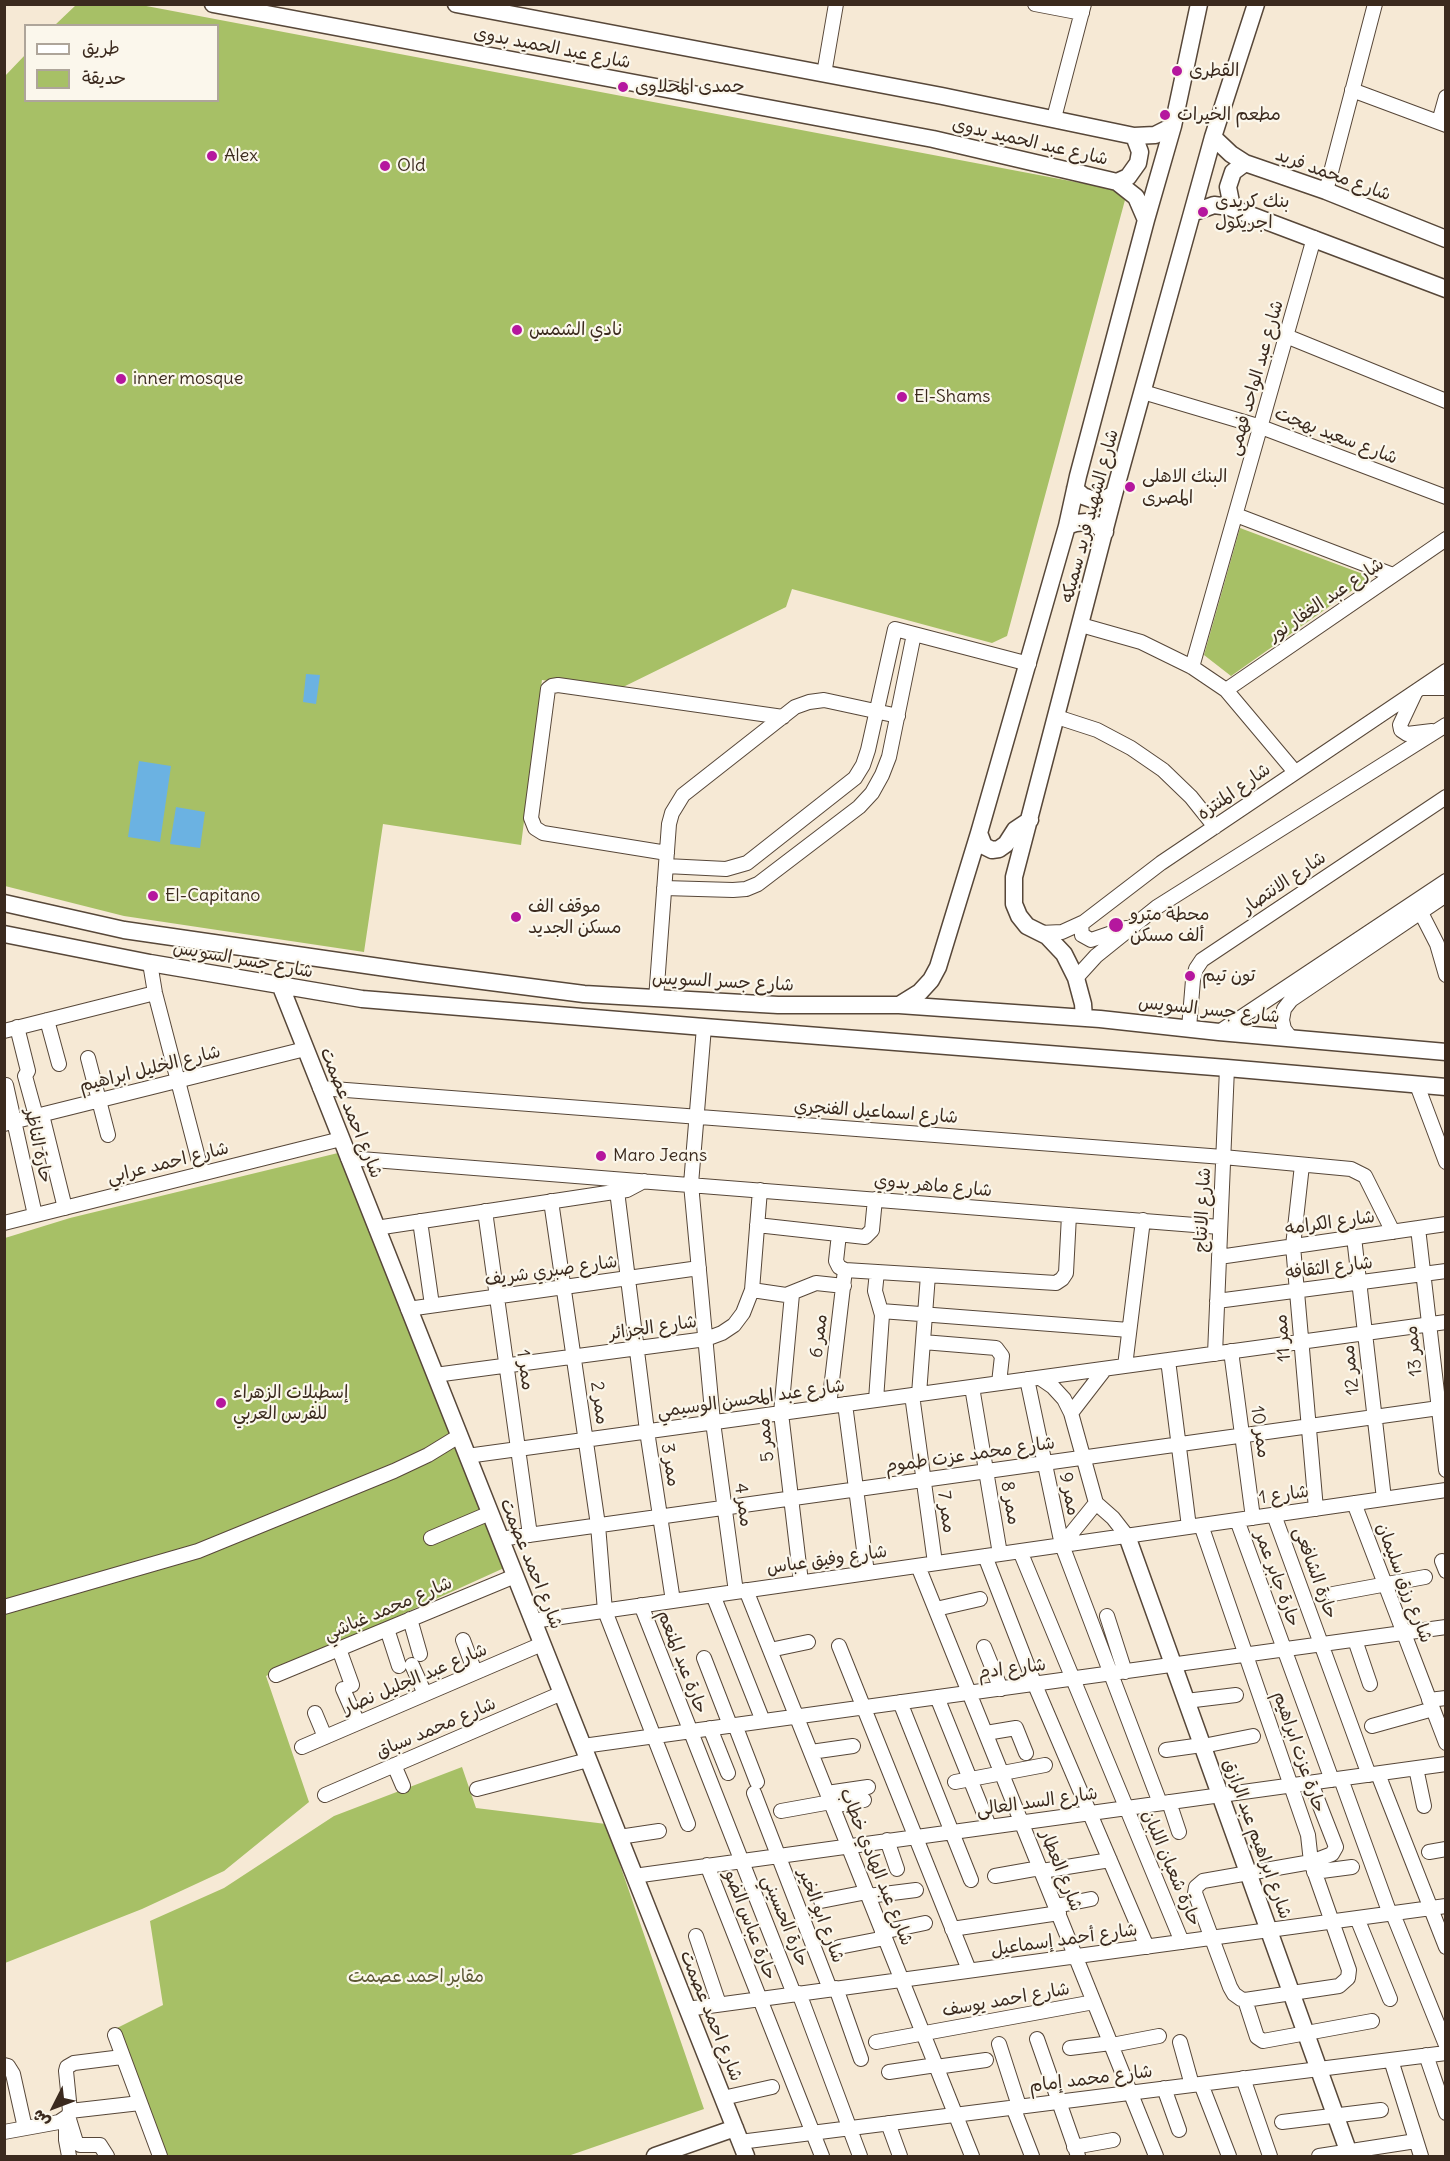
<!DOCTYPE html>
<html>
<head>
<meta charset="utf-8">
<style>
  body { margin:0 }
  #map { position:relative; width:1450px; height:2161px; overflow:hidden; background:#f6e9d5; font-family:Delius,"Playpen Sans Arabic",sans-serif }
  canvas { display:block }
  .frame { position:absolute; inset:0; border:6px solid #3b2a1e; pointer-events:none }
  .legend { position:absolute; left:24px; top:24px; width:195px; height:78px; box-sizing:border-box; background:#fbf7ec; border:2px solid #aea59a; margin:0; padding:8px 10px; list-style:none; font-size:18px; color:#3b2a1e }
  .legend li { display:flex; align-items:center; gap:12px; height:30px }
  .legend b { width:30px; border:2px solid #aea59a }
  .north { position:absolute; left:24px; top:2077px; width:60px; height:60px; -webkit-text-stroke:4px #fbf7ec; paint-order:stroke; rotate:228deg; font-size:16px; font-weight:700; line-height:24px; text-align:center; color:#3b2a1e }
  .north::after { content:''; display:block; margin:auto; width:21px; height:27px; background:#3b2a1e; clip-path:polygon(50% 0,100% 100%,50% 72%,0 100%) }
</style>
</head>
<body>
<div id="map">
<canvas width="1450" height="2161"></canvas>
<div class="frame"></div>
<ul class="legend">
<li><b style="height:8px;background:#fff"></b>طريق</li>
<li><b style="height:16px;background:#a7c066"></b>حديقة</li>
</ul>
<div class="north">ش</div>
</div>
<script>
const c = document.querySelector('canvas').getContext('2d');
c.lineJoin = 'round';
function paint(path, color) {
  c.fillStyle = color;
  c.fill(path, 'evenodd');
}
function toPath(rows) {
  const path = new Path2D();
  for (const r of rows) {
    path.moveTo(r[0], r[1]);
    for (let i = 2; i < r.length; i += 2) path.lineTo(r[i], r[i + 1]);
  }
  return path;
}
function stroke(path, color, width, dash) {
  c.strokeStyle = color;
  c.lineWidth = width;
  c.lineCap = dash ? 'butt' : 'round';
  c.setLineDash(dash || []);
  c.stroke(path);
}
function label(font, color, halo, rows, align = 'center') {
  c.font = font + ' Delius,"Playpen Sans Arabic",sans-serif';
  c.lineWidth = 4.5;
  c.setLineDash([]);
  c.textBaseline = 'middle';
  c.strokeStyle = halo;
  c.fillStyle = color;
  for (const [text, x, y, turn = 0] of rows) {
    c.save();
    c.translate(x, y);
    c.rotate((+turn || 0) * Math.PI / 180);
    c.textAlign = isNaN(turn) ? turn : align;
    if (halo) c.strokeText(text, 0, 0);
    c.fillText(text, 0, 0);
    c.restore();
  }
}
const green = toPath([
  [76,5,141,5,1118,190,1125,200,1007,636,992,643,792,589,786,607,617,690,542,680,521,845,383,824,364,952,124,916,5,886,5,76,25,55,26,100,218,100,218,26,55,25],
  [1240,528,1371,577,1231,676,1204,655],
  [338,1153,504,1568,266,1676,309,1802,224,1871,142,1909,5,1963,5,1238,70,1218],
  [462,1767,476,1808,606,1824,704,2109,568,2156,168,2156,117,2028,163,2005,150,1921,224,1888,334,1816]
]);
const water = toPath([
  [306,674,320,675,316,704,303,702],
  [139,761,171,766,160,842,128,837],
  [176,807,205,812,200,848,170,844]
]);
const minor = toPath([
  [1035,4,1082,13],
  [824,74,836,4],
  [1352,90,1446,125],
  [1054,118,1084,4],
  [1439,122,1446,97],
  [1326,191,1375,4],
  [1286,336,1446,401],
  [1143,392,1261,427,1446,497],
  [1236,515,1393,575],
  [1081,625,1141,642,1192,667,1226,690,1295,772],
  [1192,667,1314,238],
  [1421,688,1446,688],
  [1226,690,1446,539],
  [1415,693,1400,725,1401,730,1407,734,1432,731],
  [1057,717,1097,730,1131,748,1163,770,1191,797,1215,827],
  [667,853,543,833,535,828,531,818,548,689,552,686,558,685,783,717],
  [666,866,726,869,747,863,855,778,863,765,868,750,895,629,1029,664],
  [664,888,733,890,746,889,758,884,859,807,872,793,882,775,889,757,914,634],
  [1417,905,1437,944,1446,975],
  [1081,924,1082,935,1091,940,1126,928],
  [1040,933,1062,932,1084,922,1161,863,1446,671],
  [150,963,155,993,202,1173],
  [1076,978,1096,956,1157,907,1446,725],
  [656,999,669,824,672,813,683,795,795,707,809,702,824,700,898,716],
  [47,1020,59,1064],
  [17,1027,28,1071,25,1076,36,1116],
  [704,1027,691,1184,713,1422,736,1592],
  [1189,1028,1193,980,1196,969,1202,960,1446,797],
  [4,1031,155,993],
  [1219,1032,1446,881],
  [1290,1037,1284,1029,1282,1020,1284,1009,1291,1000,1446,895],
  [88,1058,108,1135],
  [6,1085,35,1215],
  [1417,1085,1446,1162],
  [320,1088,1223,1157,1351,1169,1365,1176,1393,1232],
  [42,1115,65,1208],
  [4,1124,305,1049],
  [348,1158,1220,1227],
  [1302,1165,1293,1246,1316,1509],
  [617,1191,647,1431,673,1601],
  [551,1201,598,1525,605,1611,688,1824],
  [485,1211,530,1535],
  [420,1221,432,1305],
  [4,1223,341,1139],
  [757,1225,865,1237,872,1230,875,1199],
  [376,1228,627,1190,644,1181],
  [1418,1228,1446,1470],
  [839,1234,836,1261,839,1267,845,1270,1056,1283,1062,1279,1066,1273,1069,1215],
  [1354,1237,1384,1499],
  [1219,1257,1446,1224],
  [752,1290,786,1295,816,1283,844,1286],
  [792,1294,781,1413,801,1582],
  [1217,1301,1446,1271],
  [408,1309,699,1268],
  [881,1311,1129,1330],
  [923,1342,996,1348,1002,1356,999,1383],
  [1231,1351,1253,1518],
  [1215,1354,1227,1068],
  [1168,1360,1189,1527],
  [1125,1366,1143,1220],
  [435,1375,706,1339,722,1333,734,1325,743,1313,752,1290,760,1190],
  [1040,1378,1053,1387,1064,1399,1071,1413,1096,1503,1113,1518,1127,1536],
  [1027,1379,1062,1545,1160,1803],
  [972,1387,1000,1554],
  [919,1394,928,1275],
  [912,1395,935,1563],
  [876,1400,882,1315,875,1291,877,1272],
  [845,1404,867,1573],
  [829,1406,845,1270],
  [1071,1413,1105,1369],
  [467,1456,1446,1322],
  [1354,1503,1446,1743],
  [1274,1515,1369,1775],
  [1237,1520,1332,1780],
  [1201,1525,1308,1835,1311,1862,1349,1970,1348,1978,1339,1986,1245,2000,1241,1999,1234,1994,1230,1987,1195,1893,1196,1887,1203,1881,1311,1862,1332,1854,1336,1847,1311,1783],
  [431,1538,490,1513],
  [500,1539,1446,1407],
  [1062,1545,1096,1503],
  [1020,1551,1182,1942],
  [985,1556,1035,1685,1147,1947],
  [1442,1561,1446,1571],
  [918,1566,1156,2156],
  [746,1590,972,2156],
  [1333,1594,1425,1577],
  [713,1595,763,1721],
  [641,1605,794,1994],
  [4,1607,198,1551,394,1471,428,1455,459,1436],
  [936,1609,980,1599],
  [1107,1616,1125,1672],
  [410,1619,420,1654],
  [533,1621,1446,1490],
  [387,1629,399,1666],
  [463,1640,475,1672],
  [1355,1640,1370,1684],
  [839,1646,969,1970],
  [984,1647,1001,1689],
  [339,1649,352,1685],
  [770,1650,808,1642],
  [704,1658,730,1725],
  [412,1665,425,1694],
  [276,1675,515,1576],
  [343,1689,358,1723],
  [937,1697,989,1826],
  [1429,1700,1446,1698],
  [1186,1701,1236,1695],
  [900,1702,971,1880],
  [315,1713,325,1737],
  [735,1725,757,1782],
  [1372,1726,1433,1709],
  [710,1728,728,1773],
  [986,1733,1016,1728,1026,1753],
  [583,1746,1446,1627],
  [1203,1746,1253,1736],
  [302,1747,542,1644],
  [1166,1750,1202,1745],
  [811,1752,853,1746],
  [394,1765,403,1786],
  [1416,1768,1424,1806],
  [1378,1774,1446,1947],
  [1341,1779,1390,1914],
  [955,1782,1045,1765],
  [477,1789,588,1760],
  [754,1793,830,1989],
  [827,1793,868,1787],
  [325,1795,562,1693],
  [1169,1802,1179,1832],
  [832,1806,864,1800],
  [781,1811,831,1802],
  [619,1837,659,1831],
  [887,1840,897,1869],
  [1429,1852,1446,1849],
  [707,1865,822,2156],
  [1042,1871,1110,1860],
  [1314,1872,1352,1867],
  [634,1876,1446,1764],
  [995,1876,1040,1868],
  [868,1896,916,1890],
  [821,1901,867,1892],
  [1056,1906,1091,1899],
  [1393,1914,1446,2045],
  [1357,1918,1390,1999],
  [952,1929,1059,1913],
  [882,1932,925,1923],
  [696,1936,719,2004],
  [839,1947,885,1938],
  [836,1988,861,2059],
  [799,1993,860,2156],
  [1245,2000,1257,2037,1263,2041,1372,2021],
  [687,2009,1446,1906],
  [115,2035,160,2156],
  [1037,2039,1078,2156],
  [876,2042,1094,2002],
  [1180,2042,1192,2085],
  [999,2044,1019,2106],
  [1112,2045,1159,2036],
  [1070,2048,1111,2043],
  [1426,2055,1446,2113],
  [1391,2060,1421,2156],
  [4,2065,8,2066,13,2074,25,2128],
  [936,2067,986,2060],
  [889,2072,936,2065],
  [1243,2078,1270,2156],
  [1201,2084,1229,2156],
  [1164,2088,1179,2130],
  [723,2098,772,2087],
  [1013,2107,1032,2156],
  [70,2111,66,2071,67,2067,74,2063,122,2057],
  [70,2111,140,2103],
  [68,2116,76,2142,80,2145,100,2145,107,2156],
  [1282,2122,1381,2110],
  [888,2123,900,2156],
  [66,2126,66,2140,69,2156],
  [4,2132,59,2122,68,2116,70,2111],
  [740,2142,1446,2053],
  [1074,2147,1113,2140],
  [1319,2156,1416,2141]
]);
const major = toPath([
  [213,4,933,139,1117,182,1136,197,1146,220],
  [456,4,942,96,1134,136,1155,135,1173,126],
  [1213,137,1231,154,1245,163,1326,191,1446,239],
  [1117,182,1128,177,1138,163,1140,152,1134,136],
  [1237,210,1231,202,1228,187,1233,172,1245,163],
  [1192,213,1214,205,1229,207,1446,289],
  [1075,489,1083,496,1094,500,1105,499,1114,494],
  [1067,526,1076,523,1086,522,1096,525,1105,532],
  [979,833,984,846,992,850,999,849,1006,844,1015,830,1030,820],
  [4,903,124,930,421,973,584,994,778,1005,899,1005,1100,1019,1219,1032,1446,1052],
  [4,934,150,963,362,999,704,1027,1227,1068,1446,1087],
  [281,987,746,2156],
  [899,1005,920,992,931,980,938,967,979,833,1067,526,1078,476,1146,220,1173,126,1199,4],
  [1084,1018,1083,1004,1076,978,1064,954,1047,936,1027,926,1019,916,1014,904,1014,877,1114,494,1192,213,1213,137,1256,4],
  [1127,1536,1350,2156],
  [655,2156,735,2128]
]);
const markers = [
  [1177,71,6,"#b5179e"],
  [623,87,6,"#b5179e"],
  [1165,115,6,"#b5179e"],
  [212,156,6,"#b5179e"],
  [385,166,6,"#b5179e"],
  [1203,212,6,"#b5179e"],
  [517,330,6,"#b5179e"],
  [121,379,6,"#b5179e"],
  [902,397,6,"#b5179e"],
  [1130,487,6,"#b5179e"],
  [153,896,6,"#b5179e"],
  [516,917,6,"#b5179e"],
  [1116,925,8,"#b5179e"],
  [1190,976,6,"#b5179e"],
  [601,1156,6,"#b5179e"],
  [221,1403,6,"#b5179e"]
];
const streetNames = [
  ["شارع عبد الحميد بدوى",552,48,11],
  ["شارع عبد الحميد بدوى",1030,142,13],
  ["شارع محمد فريد",1333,175,20],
  ["شارع عبد الواحد فهمى",1256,378,-74],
  ["شارع سعيد بهجت",1336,436,21],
  ["شارع الشهيد فريد سميكه",1090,516,-75],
  ["شارع عبد الغفار نور",1326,600,-34],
  ["شارع المنتزه",1234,792,-35],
  ["شارع الانتصار",1284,883,-34],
  ["شارع جسر السويس",243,960,10],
  ["شارع جسر السويس",723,982,3],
  ["شارع جسر السويس",1209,1010,6],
  ["شارع الخليل ابراهيم",150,1069,-14],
  ["شارع اسماعيل الفنجري",876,1112,4],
  ["شارع احمد عصمت",351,1113,68],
  ["حارة الناظر",38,1146,78],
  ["شارع احمد عرابي",168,1163,-14],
  ["شارع ماهر بدوي",933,1186,5],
  ["شارع الانتاج",1203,1210,-87],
  ["شارع الكرامه",1330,1223,-8],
  ["شارع الثقافه",1329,1268,-7],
  ["شارع صبري شريف",551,1271,-8],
  ["شارع الجزائر",653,1328,-8],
  ["ممر 6",819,1336,-83],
  ["ممر 11",1283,1338,-95],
  ["ممر 13",1414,1351,-96],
  ["ممر 1",525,1370,82],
  ["ممر 12",1351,1370,-96],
  ["شارع عبد المحسن الوسيمي",751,1399,-8],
  ["ممر 2",599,1403,82],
  ["ممر 10",1260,1432,82],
  ["ممر 5",766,1440,-96],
  ["شارع محمد عزت طموم",970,1455,-8],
  ["ممر 3",670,1465,81],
  ["ممر 9",1069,1494,78],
  ["شارع 1",1284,1495,-8],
  ["ممر 8",1010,1503,80],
  ["ممر 4",743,1505,82],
  ["ممر 7",946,1512,82],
  ["شارع وفيق عباس",827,1560,-8],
  ["شارع احمد عصمت",531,1564,68],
  ["حارة الشافعى",1315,1573,70],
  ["حارة جابر عمر",1277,1579,70],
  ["شارع رزق سليمان",1404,1583,69],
  ["شارع محمد غباشي",388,1609,-23],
  ["حارة عبد المنعم",682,1662,69],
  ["شارع ادم",1012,1669,-7],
  ["شارع عبد الجليل نصار",415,1679,-23],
  ["شارع محمد سباق",436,1728,-23],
  ["حارة عزت ابراهيم",1299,1752,71],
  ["شارع السد العالى",1037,1802,-8],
  ["شارع ابراهيم عبد الرازق",1257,1839,70],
  ["شارع عبد الهادي خطاب",876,1867,68],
  ["حارة شعبان اللبان",1171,1868,67],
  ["شارع العطار",1061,1871,68],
  ["شارع ابو الخير",821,1916,69],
  ["حارة الحسيني",785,1921,68],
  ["حارة عباس الضو",750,1925,69],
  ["شارع أحمد إسماعيل",1064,1940,-8],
  ["شارع احمد يوسف",1006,2000,-10],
  ["شارع احمد عصمت",711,2016,68],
  ["شارع محمد إمام",1091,2079,-7]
];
const poiNames = [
  ["القطرى",1189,71],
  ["حمدى المحلاوى",635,87],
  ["مطعم الخيرات",1177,115],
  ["Alex",224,156],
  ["Old",397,166],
  ["بنك كريدى",1215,202],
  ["اجريكول",1215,223],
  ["نادي الشمس",529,330],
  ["inner mosque",133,379],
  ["El-Shams",914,397],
  ["البنك الاهلى",1142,477],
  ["المصرى",1142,498],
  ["El-Capitano",165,896],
  ["موقف الف",528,907],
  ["مسكن الجديد",528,928],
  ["محطة مترو",1130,915],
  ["ألف مسكن",1130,936],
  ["تون تيم",1202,976],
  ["Maro Jeans",613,1156],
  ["إسطبلات الزهراء",233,1393],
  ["للفرس العربي",233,1414]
];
const parkNames = [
  ["مقابر احمد عصمت",416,1977]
];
paint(green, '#a7c066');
paint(water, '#6bb2e2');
stroke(minor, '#574739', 16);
stroke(major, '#574739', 19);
stroke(minor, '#fff', 14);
stroke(major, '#fff', 16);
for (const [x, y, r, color] of markers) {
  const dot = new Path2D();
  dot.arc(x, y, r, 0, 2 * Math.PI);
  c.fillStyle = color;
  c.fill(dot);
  stroke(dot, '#fbf7ec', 2);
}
label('18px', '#3b2a1e', '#fbf7ec', streetNames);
label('18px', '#3b2a1e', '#fbf7ec', poiNames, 'left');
label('18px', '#5b5734', '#fbf7ec', parkNames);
</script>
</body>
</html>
